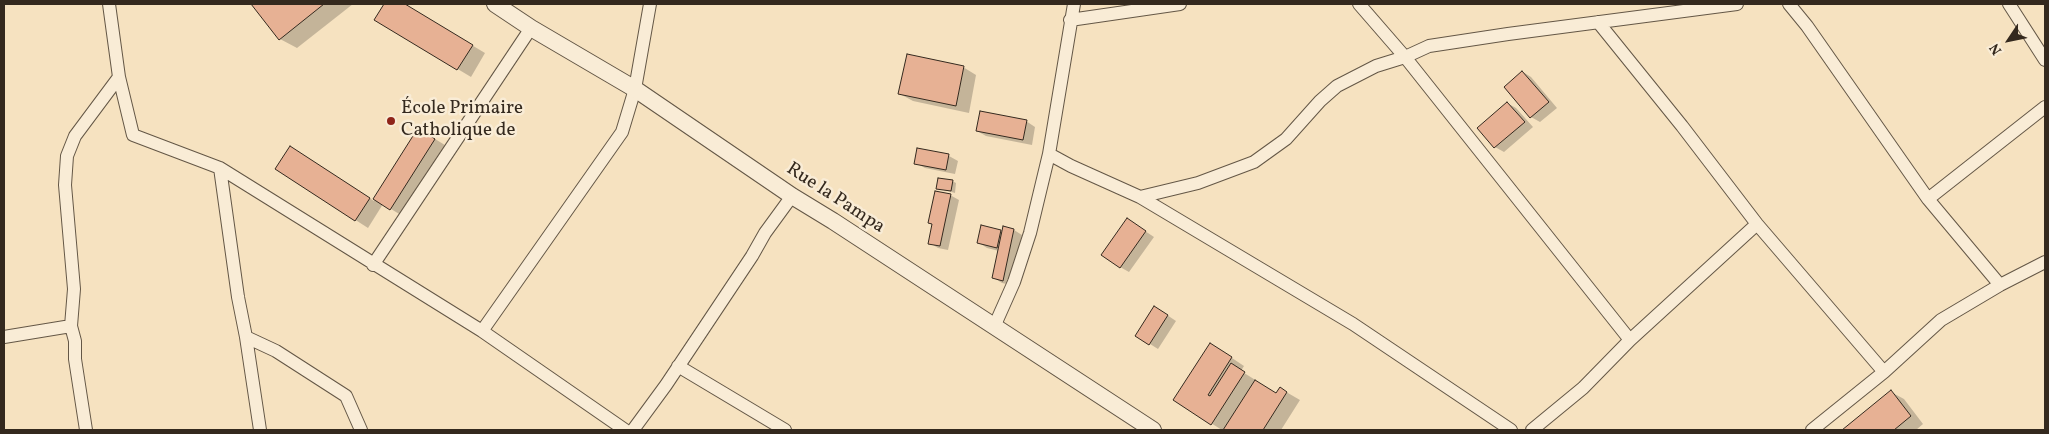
<!DOCTYPE html>
<html>
<head>
<meta charset="utf-8">
<style>
  body { margin:0 }
  #map { position:relative; width:2049px; height:434px; overflow:hidden; background:#f6e2c0; font-family:Vollkorn,serif }
  canvas { display:block }
  .frame { position:absolute; inset:0; border:5px solid #34291e; pointer-events:none }
  .north { position:absolute; left:1984px; top:15px; width:50px; height:50px; -webkit-text-stroke:4px #f9ecd6; paint-order:stroke; rotate:236deg; font-size:14px; font-weight:700; line-height:20px; text-align:center; color:#34291e }
  .north::after { content:''; display:block; margin:auto; width:18px; height:22px; background:#34291e; clip-path:polygon(50% 0,100% 100%,50% 72%,0 100%) }
</style>
</head>
<body>
<div id="map">
<canvas width="2049" height="434"></canvas>
<div class="frame"></div>
<div class="north">N</div>
</div>
<script>
const c = document.querySelector('canvas').getContext('2d');
c.lineJoin = 'round';
function paint(path, color) {
  c.fillStyle = color;
  c.fill(path, 'evenodd');
}
function toPath(rows) {
  const path = new Path2D();
  for (const r of rows) {
    path.moveTo(r[0], r[1]);
    for (let i = 2; i < r.length; i += 2) path.lineTo(r[i], r[i + 1]);
  }
  return path;
}
function stroke(path, color, width, dash) {
  c.strokeStyle = color;
  c.lineWidth = width;
  c.lineCap = dash ? 'butt' : 'round';
  c.setLineDash(dash || []);
  c.stroke(path);
}
function label(font, color, halo, rows, align = 'center') {
  c.font = font + ' Vollkorn,serif';
  c.lineWidth = 5;
  c.setLineDash([]);
  c.textBaseline = 'middle';
  c.strokeStyle = halo;
  c.fillStyle = color;
  for (const [text, x, y, turn = 0] of rows) {
    c.save();
    c.translate(x, y);
    c.rotate((+turn || 0) * Math.PI / 180);
    c.textAlign = isNaN(turn) ? turn : align;
    if (halo) c.strokeText(text, 0, 0);
    c.fillText(text, 0, 0);
    c.restore();
  }
}
const shadow = toPath([
  [252,4,353,4,297,48,280,39],
  [385,4,403,4,485,53,471,77,376,20],
  [963,67,976,75,969,113,913,101,900,94],
  [1523,72,1531,77,1557,108,1540,122,1531,117],
  [1507,103,1516,108,1533,127,1504,152,1495,147],
  [1026,121,1035,127,1032,145,986,136,977,131],
  [419,129,448,147,404,217,383,204,368,228,276,169,303,155,374,201],
  [918,150,949,156,958,161,955,174,925,168,916,163],
  [952,181,956,183,955,193,937,188],
  [950,195,959,200,948,250,938,248,930,243],
  [1136,225,1154,237,1129,272,1120,267],
  [1014,230,1022,235,1012,285,1002,283,994,278,999,251,987,248,978,242,1000,232,1003,233],
  [1164,313,1176,321,1158,349,1150,344],
  [1223,352,1244,366,1241,371,1257,381,1256,382,1277,395,1281,389,1300,400,1281,430,1222,430,1174,400],
  [1891,392,1904,399,1923,424,1916,430,1844,430]
]);
const building = toPath([
  [251,4,324,4,279,40,251,4],
  [384,4,405,4,473,45,457,70,374,20,384,4],
  [907,54,964,66,956,106,898,94,907,54],
  [1522,71,1549,102,1530,118,1504,87,1522,71],
  [1507,102,1525,122,1494,148,1477,128,1507,102],
  [980,111,1027,120,1023,140,976,131,980,111],
  [418,128,435,139,390,210,373,199,418,128],
  [290,146,370,198,355,221,275,169,290,146],
  [917,148,949,154,946,170,914,164,917,148],
  [938,178,953,180,951,191,936,189,938,178],
  [935,191,951,194,940,246,928,244,932,224,928,223,935,191],
  [1127,218,1146,231,1120,268,1101,255,1127,218],
  [981,225,1001,230,997,248,977,243,981,225],
  [1003,226,1014,229,1003,281,992,278,1003,226],
  [1154,306,1168,315,1149,345,1135,336,1154,306],
  [1210,343,1232,357,1208,395,1210,396,1231,363,1245,372,1211,425,1173,400,1210,343],
  [1255,380,1276,393,1280,387,1287,392,1263,430,1223,430,1255,380],
  [1891,390,1911,416,1894,430,1842,430,1891,390]
]);
const minor = toPath([
  [109,4,119,77,133,135,220,168,482,331,625,430],
  [1359,4,1405,57,1630,340],
  [1789,4,1807,26,1928,199,2000,285],
  [2009,4,2045,60],
  [1070,20,1180,4],
  [1598,22,1682,126,1757,224,1884,372],
  [1049,154,1071,166,1140,197,1353,324,1511,430],
  [220,168,238,297,246,337,260,430],
  [1140,197,1198,183,1254,162,1286,139,1320,101,1337,86,1376,66,1405,57,1429,46,1508,34,1737,4],
  [1928,199,2045,107],
  [373,265,531,28],
  [994,327,1014,282,1030,233,1049,154,1074,4],
  [482,331,622,132,635,89,650,4],
  [4,337,71,326],
  [246,337,276,351,346,396,361,430],
  [678,366,785,430],
  [86,430,75,359,75,341,71,326,74,289,65,185,67,156,75,136,119,77],
  [633,430,666,385,752,256,765,233,792,196],
  [1532,430,1583,388,1630,340,1757,224],
  [1812,430,1884,372,1941,320,2000,285,2045,262]
]);
const tertiary = toPath([
  [495,4,531,28,635,89,792,196,833,221,1153,430]
]);
const markers = [
  [391,121,5,"#8f2418"]
];
const poiNames = [
  ["École Primaire",401,110],
  ["Catholique de",401,132]
];
const streetNames = [
  ["Rue la Pampa",835,199,33]
];
paint(shadow, '#0003');
paint(building, '#e7b194');
stroke(building, '#34291e', 1);
stroke(minor, '#645746', 14);
stroke(tertiary, '#645746', 18);
stroke(minor, '#f9ecd6', 12);
stroke(tertiary, '#f9ecd6', 16);
for (const [x, y, r, color] of markers) {
  const dot = new Path2D();
  dot.arc(x, y, r, 0, 2 * Math.PI);
  c.fillStyle = color;
  c.fill(dot);
  stroke(dot, '#f9ecd6', 2);
}
label('19px', '#34291e', '#f9ecd6', poiNames, 'left');
label('19px', '#34291e', '#f9ecd6', streetNames);
</script>
</body>
</html>
